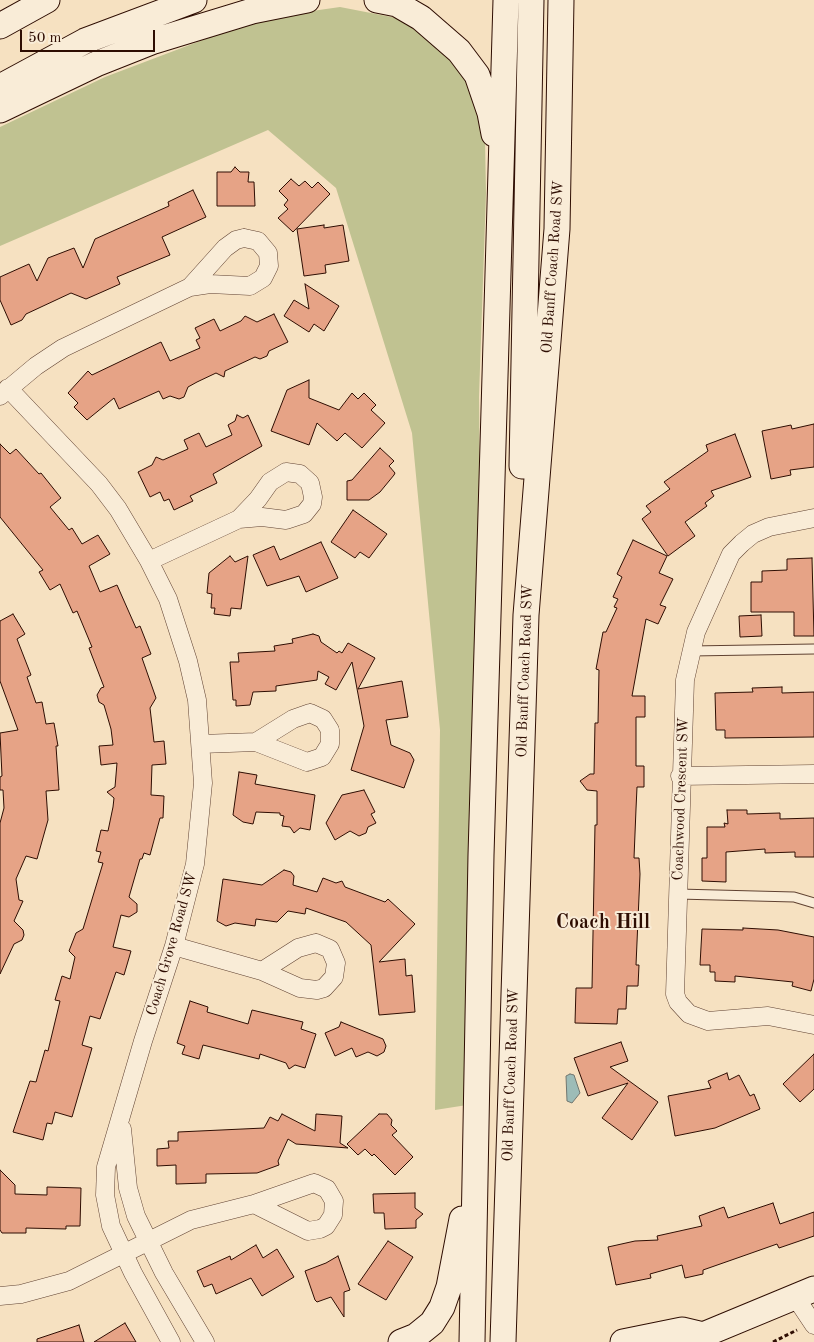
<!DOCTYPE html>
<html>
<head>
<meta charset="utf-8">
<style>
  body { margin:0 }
  #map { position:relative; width:814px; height:1342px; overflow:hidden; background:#f6e1c1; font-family:"Old Standard TT",serif }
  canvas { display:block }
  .scale { position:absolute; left:20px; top:30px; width:135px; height:22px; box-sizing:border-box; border:2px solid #2e0d02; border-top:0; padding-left:6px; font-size:15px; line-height:18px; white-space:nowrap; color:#2e0d02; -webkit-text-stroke:4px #f9ecd7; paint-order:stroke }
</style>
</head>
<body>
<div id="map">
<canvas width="814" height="1342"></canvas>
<div class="scale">50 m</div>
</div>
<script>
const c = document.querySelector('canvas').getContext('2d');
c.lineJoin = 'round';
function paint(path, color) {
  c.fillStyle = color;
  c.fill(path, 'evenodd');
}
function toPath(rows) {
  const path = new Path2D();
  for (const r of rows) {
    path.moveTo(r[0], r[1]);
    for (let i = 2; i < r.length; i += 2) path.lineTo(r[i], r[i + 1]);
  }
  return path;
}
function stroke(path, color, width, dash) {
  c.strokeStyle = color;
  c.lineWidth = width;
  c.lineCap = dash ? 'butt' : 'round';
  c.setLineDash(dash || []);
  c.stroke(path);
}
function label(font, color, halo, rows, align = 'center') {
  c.font = font + ' "Old Standard TT",serif';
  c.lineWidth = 4;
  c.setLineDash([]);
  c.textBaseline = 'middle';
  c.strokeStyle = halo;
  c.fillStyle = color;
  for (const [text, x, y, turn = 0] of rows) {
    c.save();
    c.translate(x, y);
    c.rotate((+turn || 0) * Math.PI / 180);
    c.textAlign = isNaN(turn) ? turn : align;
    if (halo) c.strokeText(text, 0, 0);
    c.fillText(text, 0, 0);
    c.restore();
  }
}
const green = toPath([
  [340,7,412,21,437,36,478,99,485,140,486,193,479,397,481,610,467,1105,435,1110,440,730,412,433,336,188,268,130,0,246,0,127,105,77,208,38,277,16]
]);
const water = toPath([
  [570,1074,574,1075,580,1093,572,1103,567,1101,566,1076,570,1074]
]);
const building = toPath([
  [235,167,240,172,249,172,248,182,254,182,255,206,217,206,217,172,231,172,235,167],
  [291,179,299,186,305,181,312,188,318,182,330,194,293,232,278,218,288,209,284,205,288,200,279,191,291,179],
  [193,190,206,217,162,237,170,255,117,277,120,284,102,292,86,299,71,293,26,314,22,320,11,325,0,300,0,277,29,264,37,281,48,258,74,248,83,268,95,239,169,206,168,202,193,190],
  [324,225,324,228,343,225,349,261,325,265,326,273,304,276,297,229,324,225],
  [305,284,339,306,324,331,314,324,309,332,284,316,294,300,309,309,305,284],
  [274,314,288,342,269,351,267,356,260,359,255,357,225,371,224,377,216,373,197,382,188,387,184,397,179,399,170,396,163,399,159,391,119,409,114,398,87,420,74,407,78,403,68,393,88,371,92,375,161,342,170,361,200,348,196,340,200,338,195,328,214,319,220,331,241,321,245,316,257,322,274,314],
  [309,380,309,398,339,410,352,393,358,399,364,393,376,405,371,410,385,423,362,448,345,433,337,441,317,423,309,445,271,431,287,390,309,380],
  [237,415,243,418,248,415,262,446,213,474,217,483,190,496,193,501,174,510,169,499,164,501,160,492,150,497,138,472,152,465,156,457,163,460,188,449,184,440,199,433,206,447,232,435,228,425,235,421,237,415],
  [814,424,814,467,790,470,791,475,771,479,762,431,791,425,792,429,814,424],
  [735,434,751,477,711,491,714,496,705,503,707,506,685,522,695,536,668,556,642,519,651,512,646,506,670,489,664,482,708,451,706,445,735,434],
  [0,444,10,454,16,449,39,474,41,473,61,498,50,507,69,530,72,528,82,544,98,535,110,554,89,566,100,592,117,585,136,628,140,626,151,654,142,658,156,698,150,708,154,742,164,741,166,764,152,765,151,795,164,796,163,818,160,818,150,855,144,853,142,859,140,859,129,897,137,904,137,912,129,917,121,915,113,947,131,951,124,975,116,972,100,1019,90,1016,82,1045,92,1048,72,1117,55,1112,52,1124,47,1123,43,1140,13,1132,30,1081,36,1082,45,1050,48,1051,60,1001,55,1000,62,976,70,979,75,957,69,951,76,933,83,929,103,863,98,862,101,852,96,851,101,830,108,831,113,807,114,798,107,792,115,787,117,763,101,765,99,746,113,745,111,729,104,705,99,702,97,695,101,688,104,687,89,648,92,647,77,611,73,613,60,584,50,590,39,572,43,570,0,517,0,444],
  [380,448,394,461,389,466,395,473,394,475,380,492,369,500,347,500,347,481,352,480,380,448],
  [353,510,387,534,369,558,360,552,355,558,331,542,353,510],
  [633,540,667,556,659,573,673,579,660,605,666,607,658,624,646,619,632,696,645,696,645,717,636,717,636,766,644,766,644,787,637,787,636,809,634,858,639,858,640,874,636,965,639,965,638,986,627,986,626,1009,618,1009,617,1024,575,1023,576,988,592,988,595,825,597,825,597,791,587,790,580,781,590,774,594,774,595,723,598,723,599,670,596,669,603,632,606,632,617,608,614,607,618,599,613,597,622,577,617,574,633,540],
  [321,542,338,578,306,592,299,576,267,586,253,555,274,546,280,560,321,542],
  [230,556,235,562,248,556,241,609,231,608,230,616,214,614,215,608,211,608,212,594,207,593,209,573,230,556],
  [812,558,814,636,794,636,794,612,751,612,751,582,762,582,762,571,787,570,787,559,812,558],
  [13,614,25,634,17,639,31,675,27,677,36,703,42,702,46,724,54,723,58,746,56,746,59,790,46,791,48,820,37,859,26,856,16,879,19,900,23,901,14,921,23,930,24,935,22,940,14,944,0,974,0,823,4,808,3,790,0,790,0,777,2,776,0,733,18,730,0,681,0,621,13,614],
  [761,615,762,636,740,637,739,616,761,615],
  [313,634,319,636,321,642,337,653,339,651,342,653,348,643,375,658,358,689,402,681,408,717,386,720,391,745,410,753,414,760,404,788,351,770,364,726,352,662,336,690,325,684,329,677,318,671,317,680,276,686,276,691,253,692,250,705,236,706,236,700,233,700,230,662,239,662,238,653,275,651,274,646,293,643,292,639,313,634],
  [782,687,782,693,814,692,814,737,725,738,725,730,716,730,715,693,753,692,752,688,782,687],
  [239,772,257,775,255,784,315,795,310,830,300,828,294,833,290,827,282,826,284,816,280,815,280,813,256,812,253,824,243,822,233,815,239,772],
  [364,790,375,812,371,814,376,823,368,827,366,833,359,836,350,831,335,840,326,823,342,795,364,790],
  [727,810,747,810,747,814,780,813,780,819,814,818,814,857,795,857,795,852,765,853,765,849,726,852,726,882,702,881,702,858,707,858,707,827,725,827,724,823,728,824,727,810],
  [284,870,291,872,294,876,293,885,317,892,323,878,336,883,342,881,345,887,385,902,388,899,415,924,379,962,405,959,406,976,412,975,415,1012,379,1015,371,945,346,922,306,908,305,914,288,911,277,922,256,919,255,926,235,923,226,926,217,921,223,879,262,885,284,870],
  [743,928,778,930,814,937,814,979,811,991,792,986,793,982,735,976,735,982,715,981,715,972,710,972,710,965,700,965,702,929,743,930,743,928],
  [190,1001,208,1007,207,1012,248,1024,252,1010,303,1022,301,1029,316,1034,305,1068,295,1065,289,1069,286,1063,260,1054,259,1059,203,1045,199,1059,182,1054,185,1046,177,1043,190,1001],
  [341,1022,383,1039,386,1046,384,1052,377,1056,368,1052,356,1057,352,1048,335,1056,325,1033,339,1027,341,1022],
  [621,1042,628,1061,610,1067,658,1102,632,1140,602,1118,628,1083,588,1096,574,1058,621,1042],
  [814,1054,814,1089,800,1102,783,1084,814,1054],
  [727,1073,729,1080,739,1075,750,1096,754,1094,760,1109,715,1128,675,1136,668,1096,711,1088,708,1081,727,1073],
  [282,1114,315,1131,316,1114,342,1116,340,1143,348,1148,296,1144,288,1139,278,1161,279,1165,257,1173,206,1174,206,1183,176,1184,176,1165,157,1166,157,1149,169,1148,168,1141,178,1141,178,1132,264,1128,270,1117,278,1121,282,1114],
  [379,1114,387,1114,392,1120,391,1125,397,1131,392,1135,413,1157,395,1175,374,1154,372,1156,365,1149,358,1155,347,1144,379,1114],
  [0,1170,15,1185,15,1194,47,1195,47,1187,81,1188,80,1226,66,1226,66,1229,26,1228,26,1233,2,1233,0,1230,0,1170],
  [415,1193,415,1208,423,1214,416,1220,416,1228,385,1229,384,1213,374,1213,373,1194,415,1193],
  [773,1203,780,1224,814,1212,814,1236,779,1248,777,1244,743,1256,703,1270,703,1274,685,1278,682,1265,650,1274,651,1278,616,1285,608,1247,635,1241,658,1240,657,1236,702,1226,699,1216,724,1207,728,1218,773,1203],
  [388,1241,413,1257,386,1300,358,1284,388,1241],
  [256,1245,263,1258,277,1249,294,1277,262,1296,251,1278,216,1294,212,1284,204,1287,197,1271,230,1256,231,1260,256,1245],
  [338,1256,350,1290,344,1292,344,1317,331,1297,317,1302,315,1300,305,1271,326,1263,338,1256],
  [125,1323,136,1342,94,1342,125,1323],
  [79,1325,84,1342,37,1342,37,1339,79,1325]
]);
const path = toPath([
  [773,1342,797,1330]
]);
const lane = toPath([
  [691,651,814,649],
  [678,894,794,897,814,903]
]);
const street = toPath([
  [244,238,258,241,268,253,269,266,263,278,250,286,210,284,190,287,225,248,236,240,244,238],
  [8,388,99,484,118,509,149,561,168,599,188,661,197,700,203,783,195,864,174,946,143,1041,106,1167,105,1195,111,1226,133,1273,171,1342],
  [0,396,36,366,63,348,190,287],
  [286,472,300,474,310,483,313,497,312,504,304,514,286,520,262,517,239,519,258,499,270,482,286,472],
  [814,518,769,527,753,534,742,543,731,554,696,632,685,680,675,994,678,1002,689,1014,708,1021,768,1016,814,1025],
  [149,561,239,519],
  [310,713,323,719,330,730,330,744,322,757,307,762,256,742,293,719,310,713],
  [201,744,256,742],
  [680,776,814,774],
  [316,943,330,949,336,963,334,977,324,988,317,990,300,988,262,971,298,948,316,943],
  [174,946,262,971],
  [122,1129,128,1188,136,1216,164,1273,205,1342],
  [314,1183,327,1189,334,1201,333,1215,326,1226,320,1229,308,1231,254,1204,314,1183],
  [0,1296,21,1294,69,1281,191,1220,254,1204],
  [796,1298,814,1325]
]);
const secondary = toPath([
  [377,0,397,4,421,18,459,51,477,75,490,113,494,134],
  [0,26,47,0],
  [0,87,85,41,194,0],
  [0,110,96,64,154,41,252,11,307,0],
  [522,466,531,0],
  [401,1342,416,1336,432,1323,442,1307,449,1287,462,1219],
  [472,1342,481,855,506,0],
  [503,1342,526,615,557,229,561,0],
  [623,1342,682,1330,703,1335],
  [693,1342,703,1335,814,1289]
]);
const streetNames = [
  ["Old Banff Coach Road SW",553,267,-86],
  ["Old Banff Coach Road SW",525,671,-88],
  ["Coachwood Crescent SW",681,799,-88],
  ["Coach Grove Road SW",172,944,-74],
  ["Old Banff Coach Road SW",511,1075,-88]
];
const districtNames = [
  ["Coach Hill",603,923]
];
paint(green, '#c0c291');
paint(water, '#9dbcb7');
stroke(water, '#71766f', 1);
paint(building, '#e6a386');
stroke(building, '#2e0d02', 1);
stroke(lane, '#604232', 11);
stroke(street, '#604232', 19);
stroke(secondary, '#2e0d02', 27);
stroke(path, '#2e0d02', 3, [4, 2.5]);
stroke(lane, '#f9ecd7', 9);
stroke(street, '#f9ecd7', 18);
stroke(secondary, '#f9ecd7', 25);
label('15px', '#2e0d02', '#f9ecd7', streetNames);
label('bold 20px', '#2e0d02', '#f9ecd7', districtNames);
</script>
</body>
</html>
